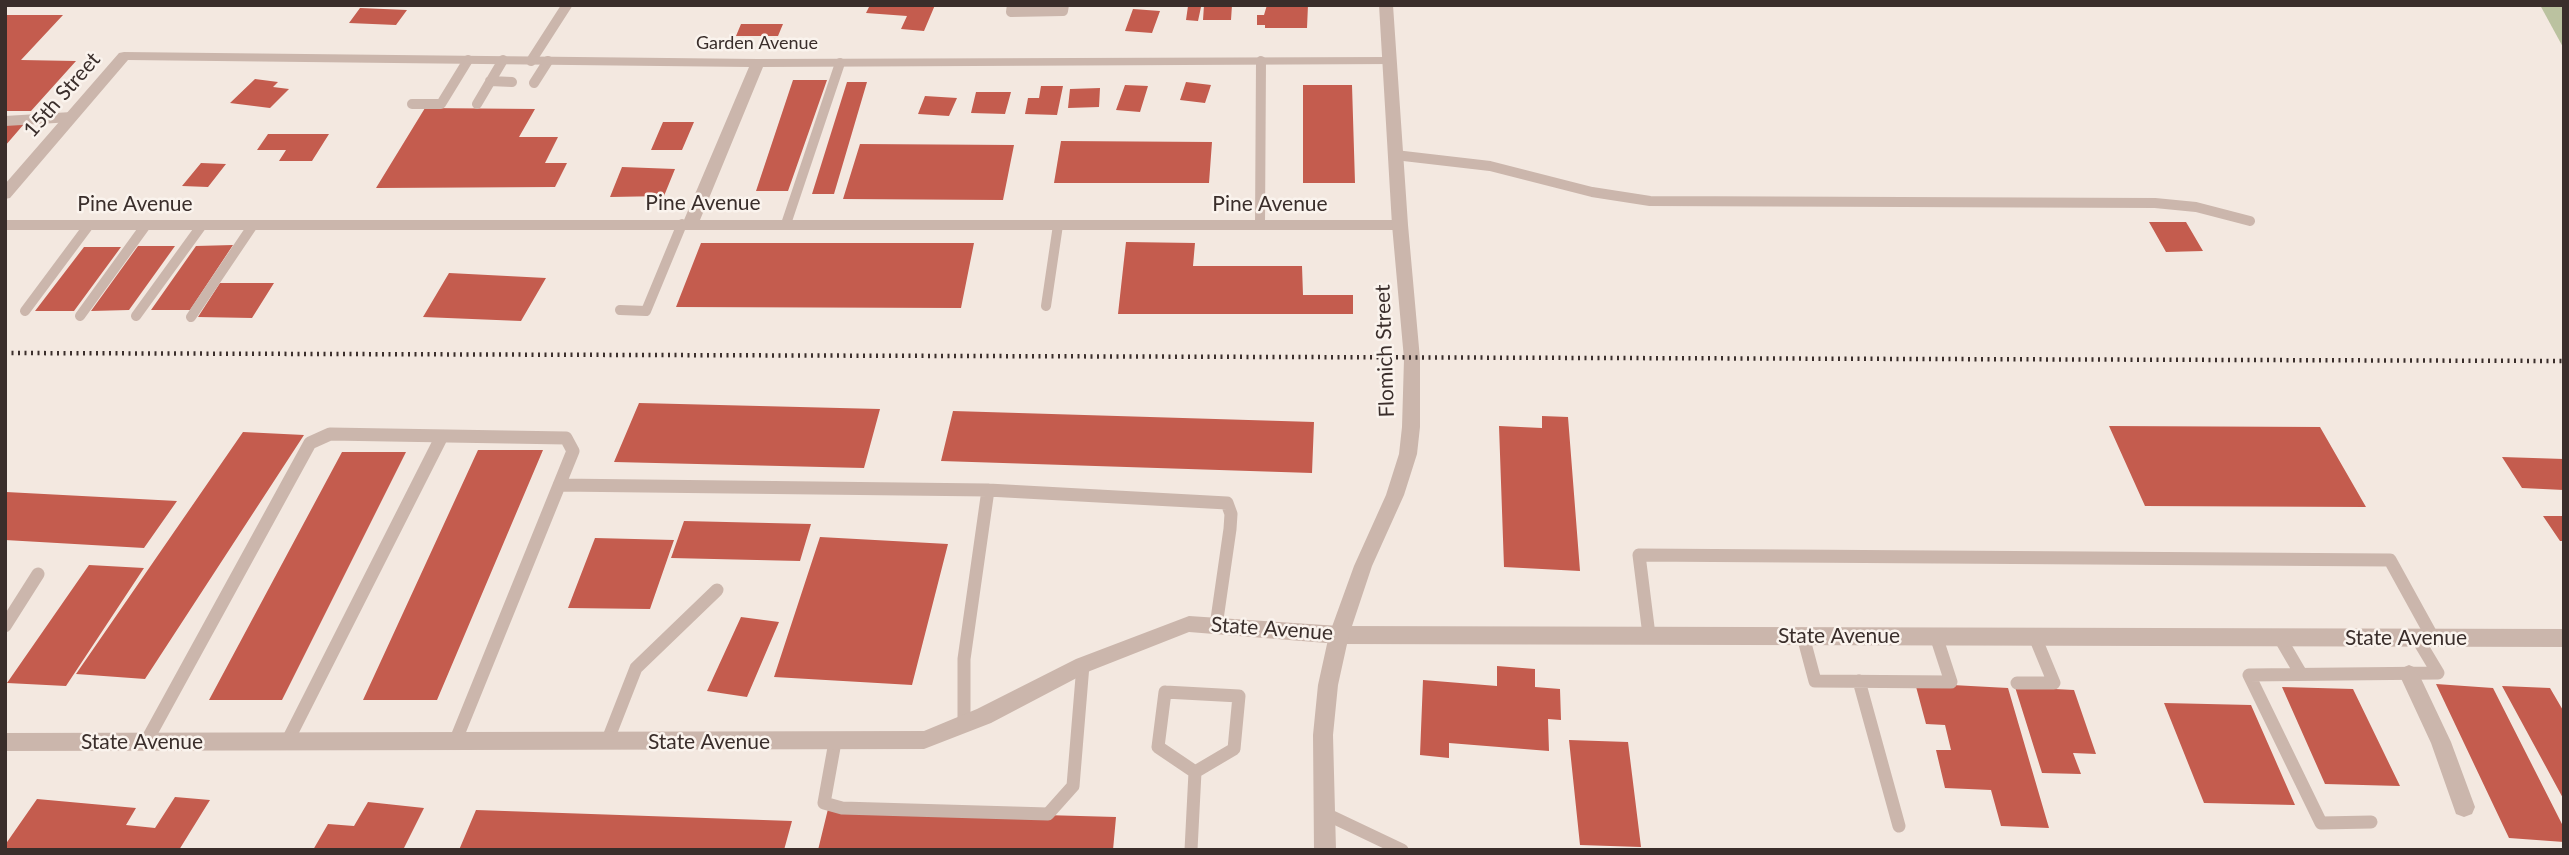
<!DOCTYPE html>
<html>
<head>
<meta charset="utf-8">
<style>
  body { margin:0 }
  #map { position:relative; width:2569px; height:855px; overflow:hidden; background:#f3e8e0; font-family:Lato,sans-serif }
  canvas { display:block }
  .frame { position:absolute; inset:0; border:7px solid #3a2e2b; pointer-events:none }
</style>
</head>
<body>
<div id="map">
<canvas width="2569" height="855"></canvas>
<div class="frame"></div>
</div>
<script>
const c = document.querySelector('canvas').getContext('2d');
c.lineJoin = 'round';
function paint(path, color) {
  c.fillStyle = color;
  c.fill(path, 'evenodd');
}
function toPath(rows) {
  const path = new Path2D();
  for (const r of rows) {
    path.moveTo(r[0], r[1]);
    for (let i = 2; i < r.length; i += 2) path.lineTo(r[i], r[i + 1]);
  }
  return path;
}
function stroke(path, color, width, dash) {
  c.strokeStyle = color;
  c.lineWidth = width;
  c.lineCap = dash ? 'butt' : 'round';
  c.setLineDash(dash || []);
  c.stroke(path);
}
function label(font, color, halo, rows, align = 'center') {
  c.font = font + ' Lato,sans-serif';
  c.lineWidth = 5;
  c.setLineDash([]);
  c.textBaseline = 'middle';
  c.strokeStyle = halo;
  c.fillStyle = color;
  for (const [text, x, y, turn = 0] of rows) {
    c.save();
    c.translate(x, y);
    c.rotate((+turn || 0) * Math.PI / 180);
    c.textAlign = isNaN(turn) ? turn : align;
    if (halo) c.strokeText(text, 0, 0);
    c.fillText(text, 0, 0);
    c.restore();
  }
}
const green = toPath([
  [2540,5,2564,5,2564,49]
]);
const building = toPath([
  [870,5,935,5,924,31,901,29,907,16,866,13],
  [1204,5,1232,5,1231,20,1203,20],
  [1267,5,1308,5,1307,28,1265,28,1265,25,1257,25,1257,15,1264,15],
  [1188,6,1201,7,1198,21,1186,20],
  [360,8,407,10,396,25,349,23],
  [1133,9,1160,11,1152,33,1125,31],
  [5,15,63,15,21,60,76,61,31,111,5,111],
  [741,24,783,24,778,36,736,36],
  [255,79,278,82,273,87,289,89,270,108,230,103],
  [793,80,827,80,788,191,756,191],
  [847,82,867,82,834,194,812,194],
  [1186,82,1211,85,1205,103,1180,100],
  [1125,85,1148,86,1140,112,1116,110],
  [1303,85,1352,85,1355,183,1303,183],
  [1041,86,1063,86,1057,115,1025,114,1028,98,1039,98],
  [1100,88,1099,107,1068,108,1070,89],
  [976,92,1011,92,1005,114,971,113],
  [925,96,957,98,949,116,918,114],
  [425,108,535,109,519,137,558,137,545,163,567,163,555,187,376,188],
  [663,122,694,122,682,150,651,150],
  [5,124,24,124,5,146],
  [268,134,329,134,312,161,279,161,286,150,257,150],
  [1061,141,1212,142,1209,183,1054,183],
  [860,144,1014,145,1003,200,843,199],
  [201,163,226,164,208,187,182,186],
  [622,167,675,169,664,196,610,197],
  [2149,222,2186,222,2203,251,2166,252],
  [1126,242,1195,243,1193,266,1302,266,1303,295,1353,295,1353,314,1118,314],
  [701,243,974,243,961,308,676,307],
  [233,245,190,310,151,310,196,246],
  [138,246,175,246,129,310,91,311],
  [84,247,121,247,74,311,35,311],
  [449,273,546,278,521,321,423,317],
  [220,283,274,283,252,318,198,317],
  [639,403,880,409,864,468,614,462],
  [953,411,1314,422,1312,473,941,461],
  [1542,416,1568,417,1580,571,1504,567,1499,426,1542,428],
  [2109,426,2320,427,2366,507,2145,506],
  [243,432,304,435,145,679,76,674],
  [478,450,543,450,437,700,363,700],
  [342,452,406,452,282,700,209,700],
  [2502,457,2564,459,2564,490,2522,488],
  [5,493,6,492,177,501,144,548,5,540],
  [2543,516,2564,516,2564,541,2560,541],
  [684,521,811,524,800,561,671,558],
  [820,537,948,544,912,685,774,677],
  [595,538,674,540,650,609,568,608],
  [89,565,144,568,66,686,7,683],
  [741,617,779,622,747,697,707,691],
  [1497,666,1535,669,1535,687,1560,689,1561,720,1548,719,1549,751,1449,743,1449,758,1420,755,1423,680,1497,686],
  [1915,683,2008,688,2049,828,2001,826,1991,790,1945,788,1936,750,1951,750,1945,725,1926,724],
  [2436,684,2493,688,2564,828,2564,842,2509,838],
  [2502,686,2550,688,2564,712,2564,800],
  [2015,687,2074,690,2096,754,2073,753,2081,774,2042,773],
  [2282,687,2353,689,2400,786,2325,784],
  [2164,703,2251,705,2295,805,2204,803],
  [1569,740,1628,742,1641,847,1580,845],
  [175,797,210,800,179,850,5,850,5,845,37,799,136,808,126,825,155,828],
  [368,802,424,808,403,850,313,850,328,824,354,826],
  [828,809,1116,817,1113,850,818,850],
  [476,810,792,821,784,850,459,850]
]);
const serviceFar1 = toPath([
  [1012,5,1011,12,1063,11,1064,5],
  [531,61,567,5],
  [490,81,512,82],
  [534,83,548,61],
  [412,104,441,104,468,60],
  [477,104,503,60],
  [5,121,72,117],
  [1395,155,1490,166,1592,192,1650,201,2155,203,2196,207,2250,221],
  [786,224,840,63],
  [1260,225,1261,61],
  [1046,306,1058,225],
  [620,310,646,311,682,224],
  [25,311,89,225],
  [80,316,146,225],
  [136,316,202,225],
  [191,317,253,225]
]);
const service = toPath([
  [559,485,988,490,1227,503,1231,514,1230,529,1216,626],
  [5,626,38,574],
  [1649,635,1639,555,2390,560,2433,638],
  [1803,636,1815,681,1951,682,1936,636],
  [2280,638,2301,674],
  [1859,681,1899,826],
  [2017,683,2054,683,2035,637],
  [1165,692,1239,696,1234,749,1195,772,1158,747,1165,692],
  [964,724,964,659,988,490],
  [146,742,310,443,330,434,566,438,573,451,455,742],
  [287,742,442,436],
  [607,742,636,668,717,590],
  [835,742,824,803,842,808,1048,814,1073,786,1083,665],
  [1324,813,1402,850],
  [2371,822,2321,823,2249,675,2438,673,2417,638],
  [1191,850,1195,772]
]);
const minor = toPath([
  [124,52,758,59,1389,57,1394,58,1394,64,763,67,700,220,1400,220,1408,225,1400,230,5,230,5,220,684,220,749,67,128,60,10,198,5,199,5,184,119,53,124,52],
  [1189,616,1339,626,2564,629,2564,647,1339,644,1189,632,1090,671,991,723,924,749,5,751,5,733,924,731,977,709,1076,659,1189,616],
  [2409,665,2416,668,2451,742,2475,807,2472,814,2464,817,2456,814,2431,743,2399,674,2402,668,2409,665]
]);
const tertiary = toPath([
  [1379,5,1393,5,1408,225,1420,359,1420,427,1417,454,1404,495,1372,566,1349,635,1338,685,1333,735,1336,850,1314,850,1313,735,1318,685,1329,635,1354,566,1386,495,1399,454,1402,427,1404,359,1392,225,1379,5]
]);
const rail = toPath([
  [5,353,2564,361]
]);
const farStreetnames = [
  ["Garden Avenue",757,43]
];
const streetNames = [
  ["15th Street",62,95,-49],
  ["Pine Avenue",703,203],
  ["Pine Avenue",135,204],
  ["Pine Avenue",1270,204],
  ["Flomich Street",1385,351,-92],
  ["State Avenue",1272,629,4],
  ["State Avenue",1839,636],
  ["State Avenue",2406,638],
  ["State Avenue",142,742],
  ["State Avenue",709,742]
];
paint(green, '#bbc2a0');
paint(building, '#c45c4e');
stroke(serviceFar1, '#cbb6ac', 10);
stroke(service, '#cbb6ac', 13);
paint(minor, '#cbb6ac');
paint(tertiary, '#cbb6ac');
stroke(rail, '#3a2e2b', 4.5, [2, 4.5]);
label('18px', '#3a2e2b', '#faf3ed', farStreetnames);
label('21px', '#3a2e2b', '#faf3ed', streetNames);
</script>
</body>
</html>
